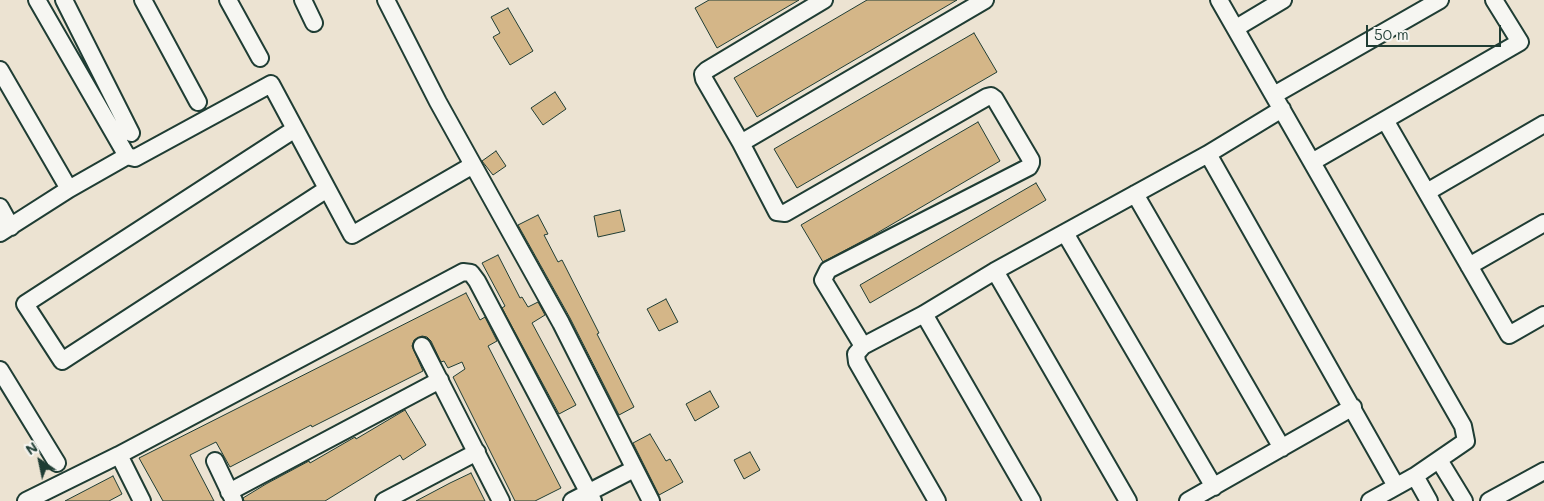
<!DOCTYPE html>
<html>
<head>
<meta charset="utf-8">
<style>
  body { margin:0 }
  #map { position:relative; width:1544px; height:501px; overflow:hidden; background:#ece3d2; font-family:Mali,sans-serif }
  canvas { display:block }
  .north { position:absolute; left:15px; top:436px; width:50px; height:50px; -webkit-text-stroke:4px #f6f6f2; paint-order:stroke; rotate:326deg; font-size:14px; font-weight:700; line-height:20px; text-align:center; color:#1f3d34 }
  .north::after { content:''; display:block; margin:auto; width:18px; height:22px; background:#1f3d34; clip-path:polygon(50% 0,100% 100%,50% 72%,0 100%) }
  .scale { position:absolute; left:1366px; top:25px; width:135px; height:22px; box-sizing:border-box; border:2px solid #1f3d34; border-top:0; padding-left:6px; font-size:15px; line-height:18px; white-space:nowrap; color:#1f3d34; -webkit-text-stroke:4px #f6f6f2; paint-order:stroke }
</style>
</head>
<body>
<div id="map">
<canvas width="1544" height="501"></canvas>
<div class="north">N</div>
<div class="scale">50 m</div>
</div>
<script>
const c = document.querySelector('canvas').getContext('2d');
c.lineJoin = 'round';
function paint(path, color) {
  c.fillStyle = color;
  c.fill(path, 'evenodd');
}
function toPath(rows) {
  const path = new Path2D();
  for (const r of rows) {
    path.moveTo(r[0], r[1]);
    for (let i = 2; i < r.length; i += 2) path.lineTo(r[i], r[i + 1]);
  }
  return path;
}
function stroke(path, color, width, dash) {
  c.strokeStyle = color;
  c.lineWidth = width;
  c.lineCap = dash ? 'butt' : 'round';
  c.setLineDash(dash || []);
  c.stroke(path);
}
const building = toPath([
  [709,0,799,0,717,48,695,8,709,0],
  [867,0,957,0,757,117,734,78,867,0],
  [508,8,533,51,510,65,493,37,500,33,491,17,508,8],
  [974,33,997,72,797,188,774,149,974,33],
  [555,92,566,109,543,125,531,108,555,92],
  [978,122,1000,161,872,236,823,262,801,225,978,122],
  [496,151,506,166,493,175,482,161,496,151],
  [1036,183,1046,200,870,303,860,285,1036,183],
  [620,210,625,231,598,237,594,216,620,210],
  [538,215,548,234,544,235,558,262,562,260,599,333,597,334,634,407,619,415,570,318,518,225,538,215],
  [498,255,520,298,522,297,528,307,538,302,545,315,532,323,576,405,559,414,502,308,505,306,482,263,498,255],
  [466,293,480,320,485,317,497,341,488,346,561,488,535,501,515,501,453,377,465,369,462,362,448,368,444,361,441,362,431,341,427,337,422,336,414,340,412,346,423,371,312,427,311,425,230,467,216,442,190,455,214,501,163,501,139,458,466,293],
  [666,299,678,322,659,331,647,309,666,299],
  [710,391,719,407,695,421,686,404,710,391],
  [405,410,426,445,403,460,400,455,325,501,244,501,243,498,266,484,309,461,310,463,355,437,356,439,405,410],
  [650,434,666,461,670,459,683,482,659,495,633,443,650,434],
  [750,452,760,470,744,479,734,460,750,452],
  [471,473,485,501,416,501,450,483,471,473],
  [113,476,122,494,109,501,65,501,113,476]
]);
const minor = toPath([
  [37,0,127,156],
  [64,0,131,133],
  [143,0,198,102],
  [228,0,260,58],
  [303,0,314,23],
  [386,0,438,102,561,323,651,501],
  [824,0,707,70,703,74,704,79,741,143,985,0],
  [1219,0,1463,426,1466,441,1415,476,1370,501],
  [1236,28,1283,0],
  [0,70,69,189],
  [1274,95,1440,0],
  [1385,120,1509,335,1544,315],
  [295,129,25,304,62,361,327,189],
  [741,143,777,212,785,213,987,97,991,96,995,99,1031,160,1031,163,1029,167,828,270,823,280,863,346],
  [1208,154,1396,486],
  [1312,162,1520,42,1494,0],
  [1427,192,1544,124],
  [1135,194,1282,448],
  [0,207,11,227],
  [0,233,69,189,127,156,135,158,271,84,352,235,473,165],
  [1065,233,1214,487],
  [1469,266,1544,223],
  [995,271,1128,501],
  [924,314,1032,501],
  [422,346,501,501],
  [0,370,57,463],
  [119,455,142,501],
  [1439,460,1464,501],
  [215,461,234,501],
  [1415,476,1429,501],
  [229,492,440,380],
  [26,501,119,455,463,272,471,273,477,281,593,501],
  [384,501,477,452],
  [572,501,634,469],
  [937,501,857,362,856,354,863,346,924,314,995,271,1208,154,1282,109],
  [1188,501,1353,407],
  [1489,501,1544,471]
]);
paint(building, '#d4b688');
stroke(building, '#1f3d34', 1);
stroke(minor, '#1f3d34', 20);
stroke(minor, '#f6f6f2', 16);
</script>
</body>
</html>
